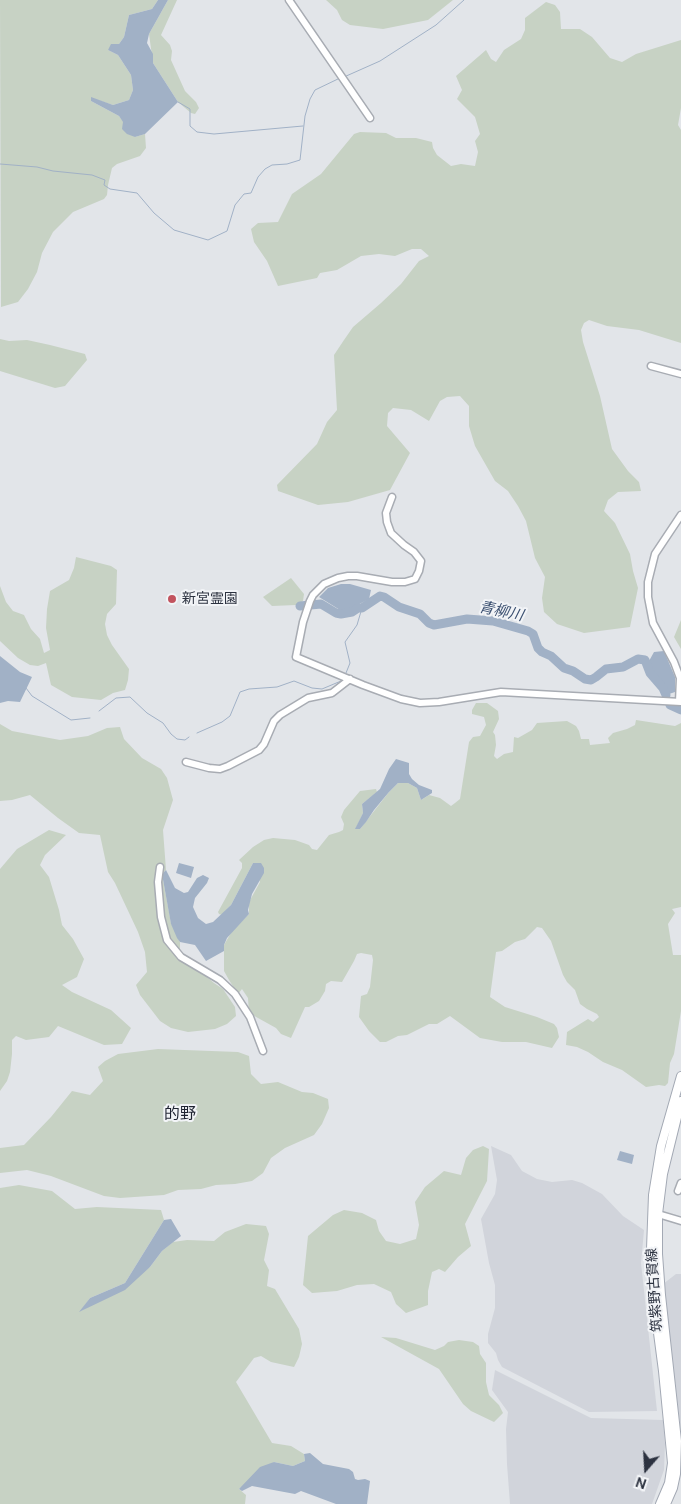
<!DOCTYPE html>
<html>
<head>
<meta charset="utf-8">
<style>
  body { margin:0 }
  #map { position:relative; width:681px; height:1504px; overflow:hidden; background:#e2e5e9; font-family:"DM Sans",sans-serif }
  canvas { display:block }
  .north { position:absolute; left:621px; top:1444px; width:50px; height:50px; -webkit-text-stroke:4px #f2f4f7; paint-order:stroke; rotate:199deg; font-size:14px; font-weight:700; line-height:20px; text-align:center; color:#2c3240 }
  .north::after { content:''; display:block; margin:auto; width:18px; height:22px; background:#2c3240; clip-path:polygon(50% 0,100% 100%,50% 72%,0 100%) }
</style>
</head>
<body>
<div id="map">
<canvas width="681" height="1504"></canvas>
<div class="north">N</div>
</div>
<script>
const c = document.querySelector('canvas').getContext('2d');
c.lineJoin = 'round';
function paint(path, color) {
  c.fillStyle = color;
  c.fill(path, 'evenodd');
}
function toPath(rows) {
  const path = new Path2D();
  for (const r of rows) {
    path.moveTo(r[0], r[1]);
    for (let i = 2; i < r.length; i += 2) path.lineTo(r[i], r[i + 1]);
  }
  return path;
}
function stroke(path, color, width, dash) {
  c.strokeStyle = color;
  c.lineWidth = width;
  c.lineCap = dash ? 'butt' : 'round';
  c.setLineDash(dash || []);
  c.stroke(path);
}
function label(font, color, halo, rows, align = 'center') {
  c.font = font + ' "DM Sans","Noto Sans JP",sans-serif';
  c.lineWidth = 4;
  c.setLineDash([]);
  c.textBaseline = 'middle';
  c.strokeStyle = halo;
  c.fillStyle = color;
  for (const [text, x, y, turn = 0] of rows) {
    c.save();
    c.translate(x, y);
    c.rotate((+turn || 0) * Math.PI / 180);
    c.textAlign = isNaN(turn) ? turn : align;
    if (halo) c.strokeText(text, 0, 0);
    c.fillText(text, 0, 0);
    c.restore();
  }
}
const built = toPath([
  [491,1146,511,1155,522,1171,537,1179,552,1182,572,1180,582,1183,602,1194,623,1216,644,1230,641,1263,657,1411,589,1412,502,1367,498,1360,496,1353,488,1343,488,1334,495,1308,495,1285,489,1263,481,1219,495,1194,497,1180],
  [676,1274,681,1274,681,1432,663,1284],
  [495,1370,591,1418,663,1420,665,1444,664,1470,652,1504,510,1504,507,1464,506,1429,508,1412,492,1390]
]);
const green = toPath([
  [0,0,158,0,152,9,129,15,124,37,119,44,108,50,118,55,131,75,133,90,129,100,113,105,91,98,91,101,119,116,135,137,145,134,146,148,140,156,117,164,112,168,108,185,107,195,104,199,73,212,53,232,42,253,37,272,28,289,18,302,1,307],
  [168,0,177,0,161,35,170,45,172,51,171,60,185,91,196,102,199,108,195,114,191,113,178,102,153,63,149,34],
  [326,0,453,0,428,20,383,29,350,25,342,20,337,10],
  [546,2,555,5,560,12,561,29,580,29,592,37,610,58,622,62,636,54,681,40,681,108,678,125,681,130,681,343,639,330,607,326,589,320,584,323,581,330,583,342,600,396,612,449,628,471,639,482,641,491,618,492,608,500,604,511,615,523,630,554,633,571,638,588,630,627,584,633,557,624,544,612,542,598,545,577,535,558,526,521,518,506,508,491,495,481,475,446,469,426,469,406,460,396,447,397,440,401,429,421,411,410,393,408,388,413,387,426,410,453,390,490,348,502,318,505,278,491,277,485,317,444,327,422,337,410,334,355,344,340,353,327,381,303,401,284,419,261,429,256,421,249,412,249,395,256,379,254,361,256,337,270,320,273,317,278,278,286,267,261,254,242,251,229,258,223,278,222,292,194,321,174,354,134,360,132,386,133,396,138,416,138,432,142,433,148,437,155,451,166,461,164,475,166,478,152,475,141,480,134,475,117,457,99,462,90,456,76,486,50,491,59,496,62,504,50,521,39,525,30,525,18],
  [0,339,9,341,27,340,50,345,85,354,87,360,65,386,55,388,0,371],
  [76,557,111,566,117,570,116,604,107,614,105,624,107,635,112,645,129,669,128,680,125,690,113,693,101,700,72,697,51,685,46,663,38,666,30,665,18,658,0,641,0,586,6,602,13,611,24,615,31,629,40,639,44,653,50,650,46,628,47,609,50,591,69,580,74,568],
  [291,578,304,594,303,601,296,605,272,606,263,597],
  [681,620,681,649,674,637],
  [476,703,487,703,498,711,499,719,493,732,495,735,496,745,494,756,497,759,504,754,513,752,514,737,518,738,532,730,537,723,567,721,576,726,579,731,581,739,589,739,590,745,610,743,608,738,613,733,627,729,635,725,636,720,675,726,681,723,681,907,672,909,675,913,668,924,673,955,681,955,681,1011,674,1054,670,1063,668,1083,665,1086,659,1085,646,1087,622,1070,603,1062,588,1052,577,1047,566,1045,567,1032,588,1019,593,1022,599,1017,597,1014,587,1009,580,1004,575,990,567,982,563,975,551,941,542,928,537,927,525,939,515,942,502,951,496,952,490,997,505,1007,537,1017,554,1024,557,1028,559,1037,552,1048,526,1042,502,1042,480,1038,450,1016,437,1024,429,1024,407,1035,398,1036,386,1042,380,1042,369,1031,359,1017,361,996,367,994,370,987,373,960,372,955,361,953,357,954,354,961,342,982,331,981,326,984,325,991,319,1001,309,1007,305,1007,291,1038,281,1034,276,1028,249,1013,248,998,242,989,238,994,229,980,224,971,224,945,232,931,249,914,249,902,260,882,253,863,231,905,222,915,219,914,218,912,242,868,242,863,239,860,253,847,264,840,273,838,295,840,309,845,312,849,317,850,329,835,339,832,343,830,344,824,341,817,344,810,360,791,376,789,377,792,362,804,363,813,356,828,360,829,389,792,398,783,408,783,417,788,421,800,429,795,440,798,451,806,455,803,460,799,469,742,473,737,480,736,486,725,484,717,472,714,472,710],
  [0,724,12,731,60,740,88,736,107,728,120,727,124,739,142,758,161,769,167,778,173,800,163,830,166,870,162,874,171,923,180,942,180,954,214,983,223,989,235,1007,236,1016,227,1024,215,1029,188,1032,171,1028,160,1021,140,995,136,985,147,972,145,952,138,932,115,883,108,872,100,835,79,833,58,818,30,795,12,800,0,801],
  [49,830,66,835,45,855,40,865,49,877,59,910,62,925,73,939,84,959,77,977,62,985,72,992,111,1010,131,1028,122,1044,104,1045,58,1026,49,1037,26,1040,16,1036,12,1040,12,1054,10,1072,7,1081,0,1091,0,869,17,849],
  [158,1049,238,1052,249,1056,251,1074,261,1084,278,1082,302,1092,313,1093,328,1099,329,1108,322,1124,314,1135,285,1148,271,1158,263,1173,252,1181,235,1184,216,1185,201,1189,178,1190,164,1195,120,1198,104,1196,51,1176,27,1170,0,1173,0,1148,24,1145,51,1117,72,1091,90,1095,103,1081,98,1067,105,1061,118,1054],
  [483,1146,489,1149,487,1181,465,1224,471,1246,458,1257,445,1272,439,1269,432,1272,428,1291,428,1305,406,1313,396,1304,391,1292,374,1284,357,1285,337,1291,312,1293,303,1285,308,1236,333,1215,344,1210,362,1213,376,1220,379,1231,386,1241,400,1244,416,1239,419,1225,415,1202,425,1187,444,1171,461,1175,466,1158,473,1150],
  [19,1185,52,1191,75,1209,97,1207,161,1210,164,1220,125,1283,90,1298,81,1311,97,1302,150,1267,162,1251,173,1242,187,1240,214,1241,225,1232,246,1224,266,1226,269,1234,264,1260,269,1270,267,1286,275,1289,299,1329,302,1344,299,1357,294,1367,271,1362,261,1356,254,1358,236,1382,272,1443,291,1446,304,1454,305,1461,293,1466,274,1462,239,1489,246,1495,245,1504,0,1504,0,1188],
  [381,1337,396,1338,435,1350,444,1346,448,1342,459,1340,473,1342,479,1346,480,1354,486,1363,486,1382,489,1395,499,1405,503,1413,494,1422,471,1411,463,1404,439,1369]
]);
const water = toPath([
  [158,0,168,0,149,34,147,43,153,54,153,63,178,102,145,134,135,137,127,134,122,129,123,122,119,116,91,101,91,97,113,105,129,100,133,90,131,75,118,55,108,50,111,44,119,44,124,37,129,15,152,9],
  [341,584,350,584,371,590,369,599,348,610,340,610,319,597,328,588],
  [664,651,675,677,675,692,669,694,666,686,652,670,649,661,654,652],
  [0,656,20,672,32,677,20,702,8,701,0,703],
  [396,759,409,763,409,774,412,779,419,785,432,790,432,793,421,800,417,788,408,783,398,783,389,792,374,810,366,822,360,829,355,829,363,813,362,804,380,789,389,769],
  [179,863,194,867,191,878,176,873],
  [253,863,261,863,264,868,264,873,252,894,248,910,249,914,227,938,224,945,224,951,206,961,195,945,180,942,177,938,171,924,162,874,166,870,175,888,184,893,188,892,197,878,203,875,209,878,207,883,195,898,193,907,198,918,206,924,213,922,231,905],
  [620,1151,634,1155,632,1164,617,1160],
  [171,1219,181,1236,162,1251,150,1267,125,1290,79,1312,90,1298,125,1283,164,1220],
  [310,1453,323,1464,349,1469,353,1472,355,1479,358,1480,365,1479,370,1481,367,1504,336,1504,301,1491,295,1494,252,1486,242,1491,239,1489,260,1467,274,1462,293,1466,305,1461,304,1454]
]);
const stream = toPath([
  [344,77,380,61,436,25,464,0],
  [178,102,190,109,190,126,197,132,214,134,303,126],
  [0,164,37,167,53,171,92,175,105,180,104,185,110,189,137,193,154,213,174,230,208,240,227,231,235,205,244,194,251,193,258,177,265,169,272,165,287,164,300,160,305,116,310,99,315,90,340,78],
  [346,673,350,663,345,642,357,625,362,608],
  [26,688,32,696,71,720,90,718],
  [99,711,116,698,130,697,147,713,163,723,171,734,177,739,185,740,189,737],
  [197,733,222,722,230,716,240,692,249,689,277,687,294,681,312,688,322,689,341,681]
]);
const river = toPath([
  [300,606,321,604,336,613,341,614,352,612,358,608,362,608,380,596,384,597,399,607,420,614,429,623,434,625,467,619,493,621,528,631,533,634,538,648,542,652,551,656,564,668,573,671,585,679,591,680,596,677,606,669,623,667,638,659,645,660,650,673,663,688,666,695],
  [670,705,681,710]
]);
const secondary = toPath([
  [289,0,370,118],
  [651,366,681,374],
  [392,497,386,513,387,522,391,533,404,545,414,552,421,561,419,571,415,579,405,582,392,582,357,576,348,576,338,578,324,584,313,595,310,601,303,622,296,657,363,685,401,699,420,703,439,702,501,692,681,702],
  [679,702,680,678,674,662,653,623,648,597,648,582,655,554,681,515],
  [186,762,209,768,220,769,228,766,259,750,264,744,274,721,280,715,308,698,332,693,350,679],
  [160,867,158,882,161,917,167,940,181,957,220,980,235,994,250,1017,263,1051],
  [678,1191,681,1183],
  [658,1214,681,1221]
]);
const primary = toPath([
  [660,1504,669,1483,672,1463,663,1371,653,1295,651,1249,653,1195,661,1146,681,1076],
  [666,1504,673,1488,676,1474,677,1441,661,1295,658,1254,658,1214,663,1174,681,1101]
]);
const markers = [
  [172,599,5,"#c2535e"]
];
const poiNames = [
  ["新宮霊園",182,599]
];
const streetNames = [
  ["筑紫野古賀線",655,1290,-94]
];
const waterNames = [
  ["青柳川",501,612,12]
];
const quarterNames = [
  ["的野",180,1115]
];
paint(built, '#d1d4db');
paint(green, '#c7d2c4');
paint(water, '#a1b1c6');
stroke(stream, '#a1b1c6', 1);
stroke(river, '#a1b1c6', 9);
stroke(secondary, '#a8acb3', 9);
stroke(primary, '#a3a9b4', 10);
stroke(secondary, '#fff', 6);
stroke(primary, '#fff', 8);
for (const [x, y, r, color] of markers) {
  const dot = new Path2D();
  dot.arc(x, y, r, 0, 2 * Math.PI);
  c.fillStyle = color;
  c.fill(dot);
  stroke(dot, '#f2f4f7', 2);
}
label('14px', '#2c3240', '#f2f4f7', poiNames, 'left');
label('14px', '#2c3240', '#f2f4f7', streetNames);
label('italic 15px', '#3a4f70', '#f2f4f7', waterNames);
label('16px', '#1e2331', '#f2f4f7', quarterNames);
</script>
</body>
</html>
